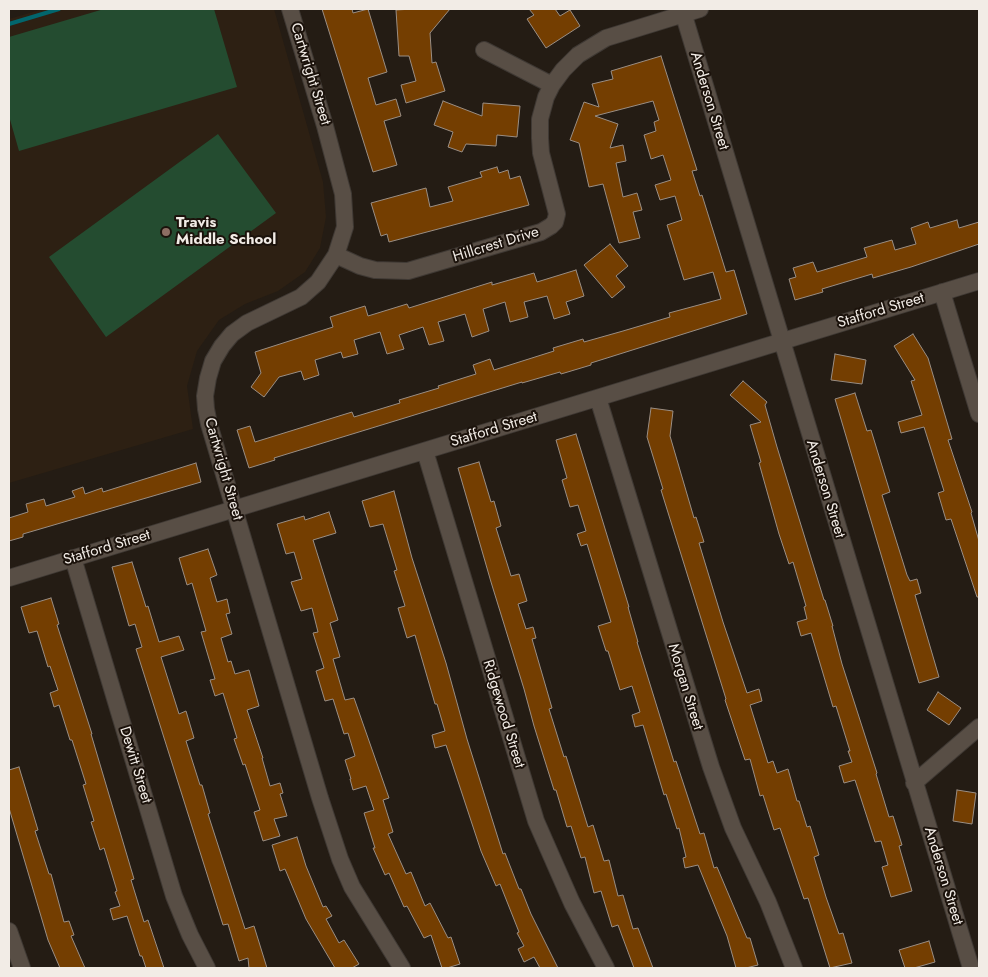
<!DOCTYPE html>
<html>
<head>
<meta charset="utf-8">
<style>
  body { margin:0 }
  #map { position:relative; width:988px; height:977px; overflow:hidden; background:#241c14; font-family:Jost,sans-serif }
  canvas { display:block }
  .frame { position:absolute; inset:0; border:10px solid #f2ece6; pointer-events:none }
</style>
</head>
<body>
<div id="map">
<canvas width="988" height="977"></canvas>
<div class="frame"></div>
</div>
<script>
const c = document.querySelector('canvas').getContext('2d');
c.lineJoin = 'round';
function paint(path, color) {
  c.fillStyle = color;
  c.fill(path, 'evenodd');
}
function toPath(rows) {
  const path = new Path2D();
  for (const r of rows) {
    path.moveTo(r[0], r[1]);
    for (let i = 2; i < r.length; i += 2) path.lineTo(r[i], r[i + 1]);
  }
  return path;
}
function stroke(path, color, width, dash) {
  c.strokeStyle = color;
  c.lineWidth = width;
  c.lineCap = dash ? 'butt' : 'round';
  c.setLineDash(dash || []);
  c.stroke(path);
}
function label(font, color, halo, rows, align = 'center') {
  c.font = font + ' Jost,sans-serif';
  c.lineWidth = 4;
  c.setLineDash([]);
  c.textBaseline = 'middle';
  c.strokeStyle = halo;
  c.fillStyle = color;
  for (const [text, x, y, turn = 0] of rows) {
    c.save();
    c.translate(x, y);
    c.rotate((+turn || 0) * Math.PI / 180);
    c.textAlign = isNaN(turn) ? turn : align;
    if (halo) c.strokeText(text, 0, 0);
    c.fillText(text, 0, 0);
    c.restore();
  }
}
const built = toPath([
  [43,9,274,9,323,182,326,217,320,248,305,272,278,291,245,304,219,320,197,351,187,386,193,429,9,483,9,19]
]);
const green = toPath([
  [104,9,214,9,237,87,19,151,9,116,9,37],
  [218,134,276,213,106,337,49,257]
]);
const stream = toPath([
  [9,24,59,9]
]);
const building = toPath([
  [322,9,352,9,353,13,368,9,387,72,368,78,376,105,396,99,401,116,384,121,397,165,373,172,322,9],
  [413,9,450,9,430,33,432,63,436,62,445,91,406,103,401,85,416,81,409,56,399,56,396,10,413,9],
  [529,9,555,9,560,16,570,10,580,26,546,48,527,19,534,15,529,9],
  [661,56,697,170,692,171,700,196,702,195,726,272,734,270,747,314,591,363,591,365,561,374,560,372,522,383,522,382,274,458,275,460,249,468,237,430,250,426,255,442,352,412,354,417,400,403,399,400,439,388,438,386,476,374,473,365,490,359,494,370,554,351,553,348,583,339,584,342,623,331,670,317,669,313,721,299,713,272,684,280,667,225,682,220,675,196,660,200,655,185,671,180,663,155,651,159,644,135,656,131,654,122,659,120,653,101,595,116,618,124,610,148,623,145,626,161,616,163,623,197,637,193,642,210,633,212,640,238,619,243,603,184,589,187,579,143,570,140,584,102,599,107,592,84,613,79,611,71,661,56],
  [443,101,482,116,483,103,520,106,517,137,497,135,496,146,466,144,462,152,448,147,453,132,434,125,443,101],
  [497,167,499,173,508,170,510,179,520,176,529,205,389,242,387,234,381,236,371,203,426,188,430,207,453,201,448,187,482,177,480,172,497,167],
  [957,220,959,228,979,222,979,244,911,267,873,278,872,274,822,289,823,292,795,300,789,279,796,277,793,268,813,262,817,272,867,257,864,248,892,240,895,250,916,244,911,228,928,222,930,228,957,220],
  [610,244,628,266,616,276,625,287,612,298,584,265,610,244],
  [576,270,584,296,566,302,570,314,554,319,547,296,524,302,528,317,510,322,505,302,483,309,489,331,472,337,465,314,438,322,444,341,429,345,423,327,399,335,404,349,387,354,380,332,354,340,358,354,343,358,341,352,315,360,319,375,304,380,301,371,279,377,264,397,251,387,261,373,255,352,333,327,330,317,365,306,368,316,407,304,409,308,492,282,492,285,534,273,537,282,576,270],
  [913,334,928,358,952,439,948,440,972,512,971,513,979,541,979,597,977,597,951,519,946,520,938,493,944,491,924,427,901,433,898,422,922,415,911,381,915,380,894,346,913,334],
  [835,354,866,360,862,384,831,380,835,354],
  [743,381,767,402,765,405,777,447,824,600,825,600,833,626,832,626,842,664,877,773,876,774,889,817,893,816,902,845,899,846,912,891,891,897,882,867,888,865,881,841,875,842,855,780,844,783,839,766,852,762,848,751,850,751,836,706,833,707,811,633,801,636,797,622,807,619,804,607,806,606,793,562,789,564,779,534,759,463,761,462,750,425,761,422,730,395,743,381],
  [855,393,867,431,871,430,890,492,882,495,907,575,910,581,917,579,921,593,915,595,939,677,919,683,835,399,855,393],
  [651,408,673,411,670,436,694,518,696,517,704,542,699,543,723,622,747,693,759,689,762,701,750,705,768,763,773,761,777,773,788,769,797,801,799,801,807,827,810,826,819,855,814,857,826,897,839,934,843,933,852,963,830,968,808,898,804,899,780,828,774,830,763,795,760,796,750,759,745,760,725,700,726,699,661,490,663,489,647,437,651,408],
  [576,434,629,607,628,607,638,642,637,642,674,762,676,761,700,834,704,833,714,868,717,867,747,938,750,938,758,965,746,968,736,968,727,936,698,865,685,868,683,858,686,857,679,828,677,829,666,794,664,795,643,725,635,727,632,715,640,712,632,686,620,690,608,651,606,651,598,626,611,622,587,544,581,546,577,534,586,531,578,505,570,507,562,480,567,478,556,440,576,434],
  [479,462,491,502,494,501,501,526,496,528,511,576,519,574,527,601,518,604,526,629,533,627,536,638,532,639,552,708,549,709,564,757,566,756,588,827,593,825,604,861,609,860,618,896,623,895,633,929,638,928,653,968,634,968,618,925,612,927,601,891,594,893,585,857,581,858,571,826,567,827,556,790,554,790,534,726,524,689,491,582,458,468,479,462],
  [196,463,201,482,81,517,23,534,23,537,9,541,9,518,28,512,26,504,44,499,46,506,75,497,72,491,83,487,85,494,102,488,103,492,196,463],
  [394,491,412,558,446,663,467,739,503,854,505,853,519,889,521,889,531,914,558,968,540,968,534,957,524,962,518,949,524,946,517,933,519,932,500,884,496,886,481,851,446,745,435,748,432,735,445,731,437,704,435,704,415,635,407,638,398,608,405,606,394,571,397,570,383,524,370,527,362,501,394,491],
  [329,512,336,533,313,540,338,620,330,623,340,657,333,659,345,700,354,698,389,798,383,800,393,832,388,834,406,874,411,872,425,906,430,903,448,938,451,937,460,964,447,968,442,968,431,935,424,938,407,906,404,907,389,873,385,875,373,848,375,848,364,813,374,810,366,786,353,790,350,779,351,779,345,760,355,756,348,733,344,734,333,699,325,701,316,671,324,668,313,633,318,632,312,608,301,611,291,582,302,579,294,552,286,554,277,524,304,516,305,520,329,512],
  [208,549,217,575,210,578,217,602,227,599,230,613,226,614,232,634,221,638,228,662,231,661,235,674,249,670,259,706,247,710,263,758,262,758,270,786,280,783,283,793,280,794,287,816,274,819,280,836,263,841,254,812,260,810,245,764,243,765,234,739,237,738,223,693,215,696,210,680,215,679,201,632,206,631,192,583,187,585,179,558,208,549],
  [132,562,146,607,148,606,159,642,179,636,184,650,161,657,179,714,186,711,194,738,186,741,200,785,202,785,210,813,208,814,245,929,254,926,267,968,249,968,248,958,239,961,228,924,223,925,212,890,136,649,142,647,135,624,129,626,112,567,132,562],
  [51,598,59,624,57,625,92,734,91,734,134,879,131,880,144,922,148,920,164,968,146,968,142,956,140,956,127,916,113,920,110,909,120,906,115,892,117,891,104,848,100,850,91,822,94,821,83,785,86,784,72,740,70,740,59,705,54,707,50,693,58,690,50,666,48,667,37,631,29,633,21,607,51,598],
  [938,692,961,708,949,725,927,710,938,692],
  [19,767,38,830,35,831,49,874,51,874,64,922,69,921,74,935,71,936,85,968,60,968,48,940,9,808,9,770,19,767],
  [957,790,976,793,972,824,953,821,957,790],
  [297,837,306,866,323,907,326,906,332,916,326,919,339,943,344,940,359,964,352,968,335,968,306,919,285,869,280,871,272,845,297,837],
  [929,941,935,962,914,968,905,968,899,950,929,941]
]);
const minor = toPath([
  [290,9,325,126,343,194,345,227,336,255,318,282,301,297,247,323,232,334,222,346,213,361,208,378,205,396,206,409,209,424,320,798,340,859,352,887,402,968],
  [682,9,971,968],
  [484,50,552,85],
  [336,255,360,266,375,270,408,271,541,232,551,226,555,222,557,214,541,153,540,138,540,119,546,97,552,85,563,70,578,55,606,38,700,9],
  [942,292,979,414],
  [598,398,711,767,733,828,768,902,794,968],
  [425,451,536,821,572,903,606,968],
  [73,558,174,896,190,935,207,968],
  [9,578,979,281],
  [914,783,979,727],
  [9,931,22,968]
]);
const markers = [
  [166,232,5,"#8d6e63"]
];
const streetNames = [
  ["Cartwright Street",310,74,73],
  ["Anderson Street",709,101,73],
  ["Hillcrest Drive",496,245,-17],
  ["Stafford Street",881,311,-17],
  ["Stafford Street",494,430,-17],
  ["Cartwright Street",223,469,74],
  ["Anderson Street",825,489,73],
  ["Stafford Street",107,548,-17],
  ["Morgan Street",685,687,73],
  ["Ridgewood Street",503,714,73],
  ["Dewitt Street",135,765,73],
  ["Anderson Street",943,876,73]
];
const poiNames = [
  ["Travis",176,223],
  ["Middle School",176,240]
];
paint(built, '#2d2013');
paint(green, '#244c30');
stroke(stream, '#02666d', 4);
paint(building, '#743e01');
stroke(building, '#9a8e84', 1);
stroke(minor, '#3f3934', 18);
stroke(minor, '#584e45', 16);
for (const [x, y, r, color] of markers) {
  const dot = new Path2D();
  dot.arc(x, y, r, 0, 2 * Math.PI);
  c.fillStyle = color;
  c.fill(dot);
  stroke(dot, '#1b120b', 2);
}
label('15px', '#f2ece6', '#1b120b', streetNames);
label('bold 15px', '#f2ece6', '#1b120b', poiNames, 'left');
</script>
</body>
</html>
